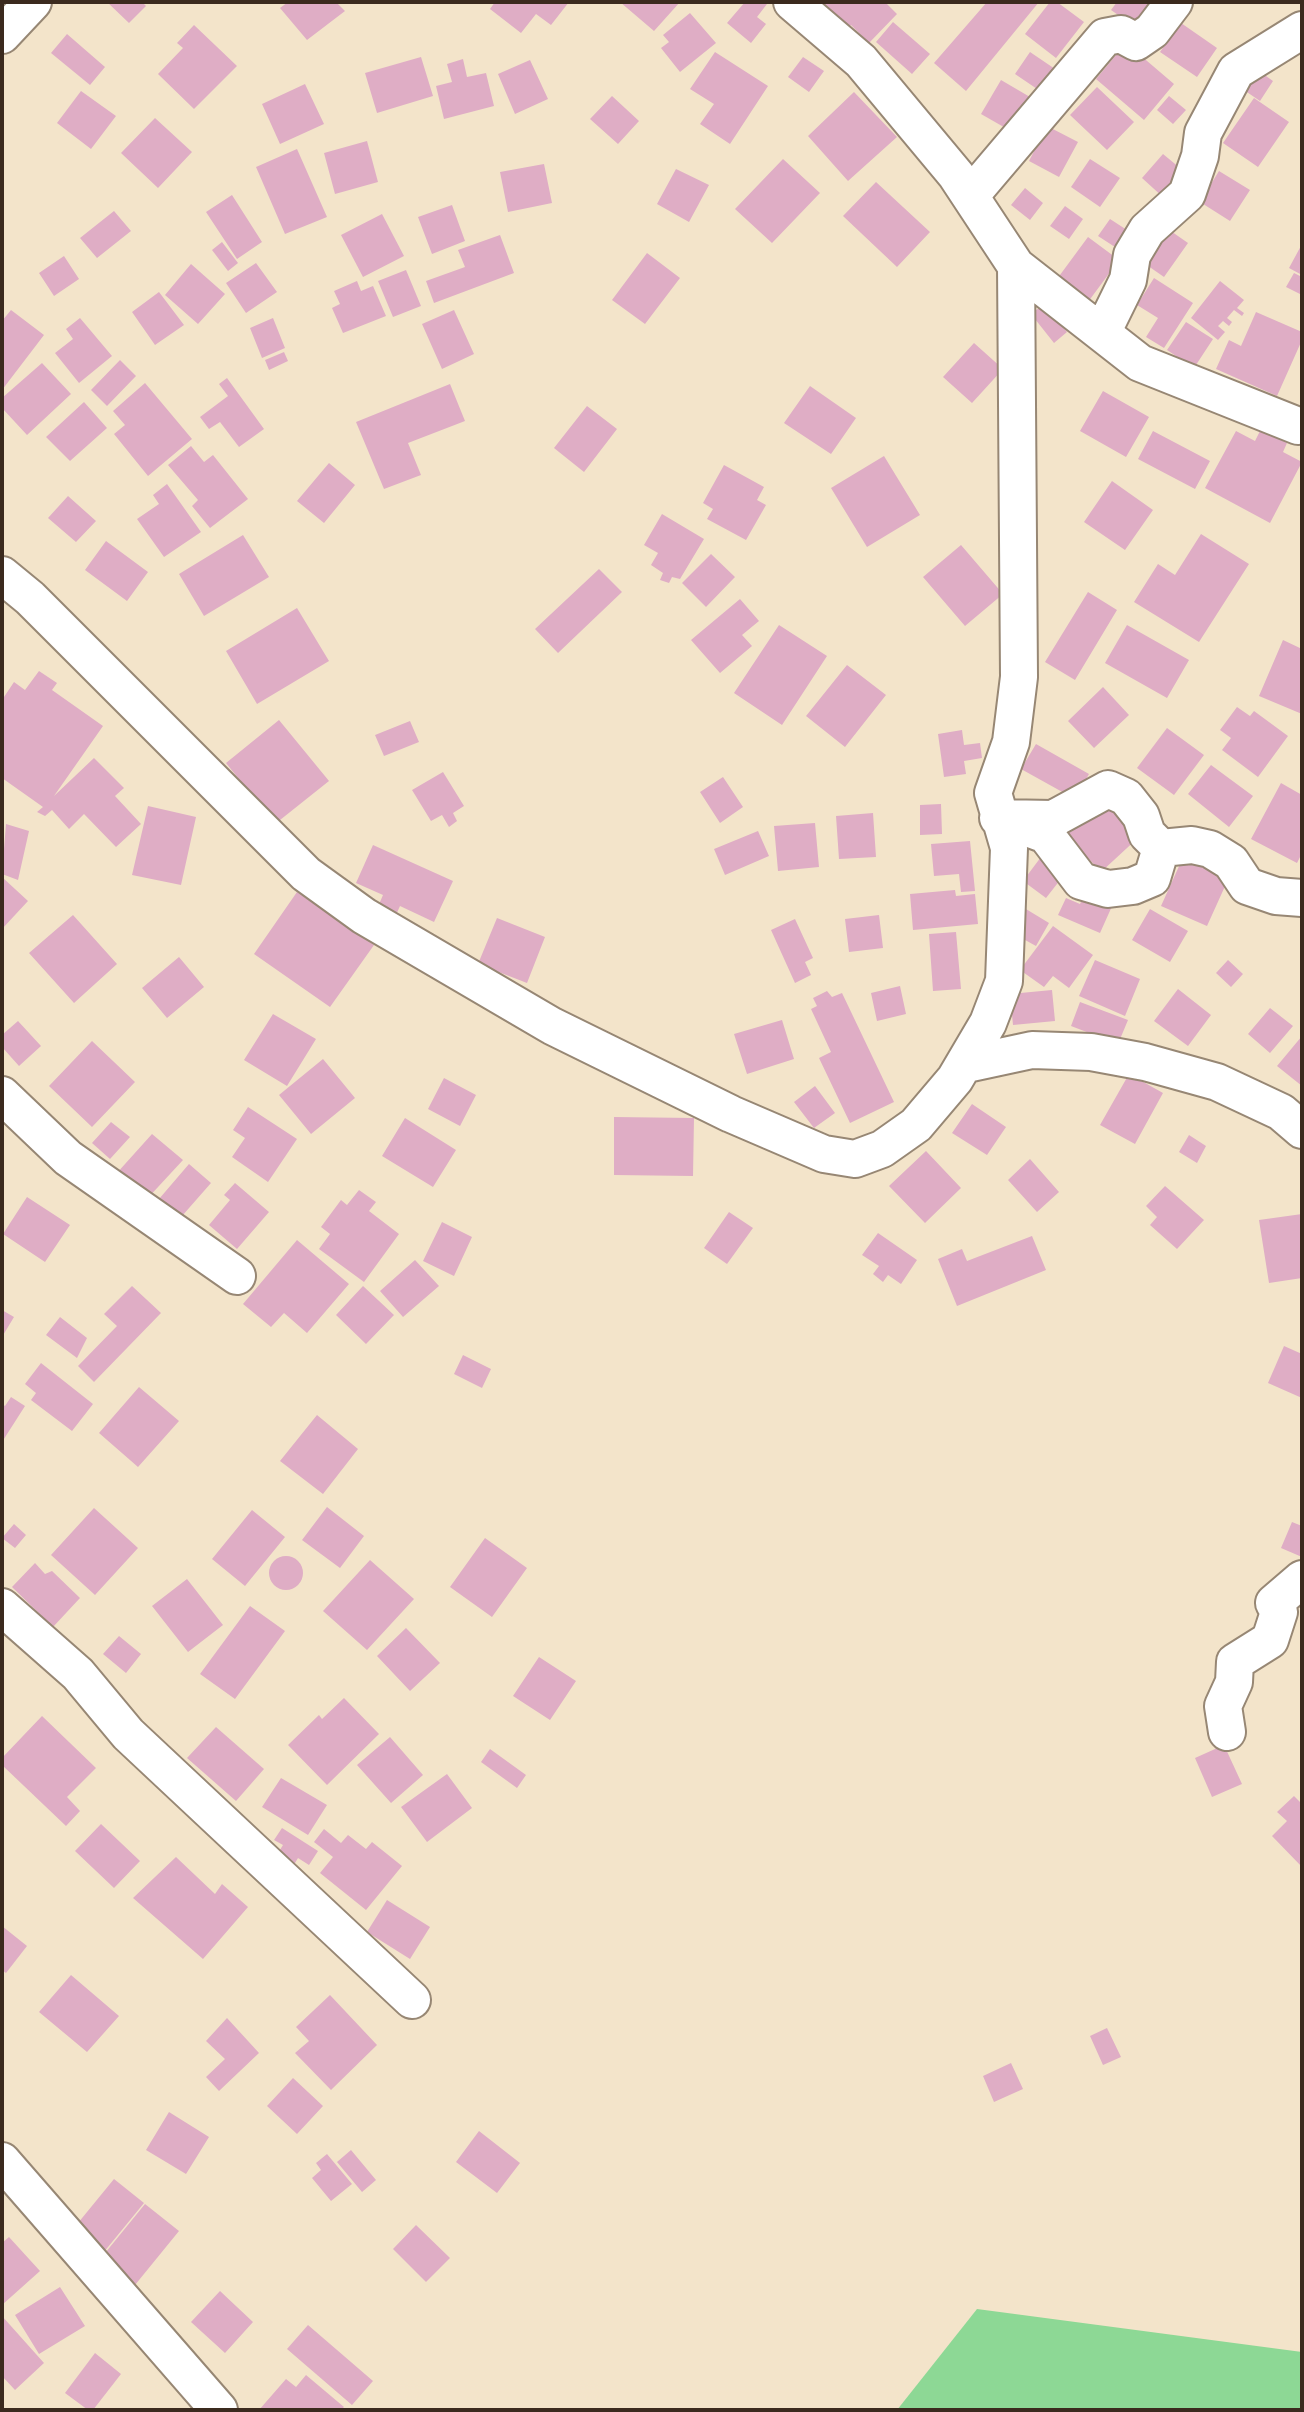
<!DOCTYPE html>
<html>
<head>
<meta charset="utf-8">
<style>
  body { margin:0 }
  #map { position:relative; width:1304px; height:2412px; overflow:hidden; background:#f3e4ca; font-family:"Architects Daughter",sans-serif }
  canvas { display:block }
  .frame { position:absolute; inset:0; border:4px solid #3b2a1e; pointer-events:none }
</style>
</head>
<body>
<div id="map">
<canvas width="1304" height="2412"></canvas>
<div class="frame"></div>
</div>
<script>
const c = document.querySelector('canvas').getContext('2d');
c.lineJoin = 'round';
function paint(path, color) {
  c.fillStyle = color;
  c.fill(path, 'evenodd');
}
function toPath(rows) {
  const path = new Path2D();
  for (const r of rows) {
    if (r.length === 3) {
      path.moveTo(r[0] + r[2], r[1]);
      path.arc(r[0], r[1], r[2], 0, 2 * Math.PI);
      continue;
    }
    path.moveTo(r[0], r[1]);
    for (let i = 2; i < r.length; i += 2) path.lineTo(r[i], r[i + 1]);
  }
  return path;
}
function stroke(path, color, width, dash) {
  c.strokeStyle = color;
  c.lineWidth = width;
  c.lineCap = dash ? 'butt' : 'round';
  c.setLineDash(dash || []);
  c.stroke(path);
}
const green = toPath([
  [977,2309,1302,2352,1302,2410,897,2410]
]);
const building = toPath([
  [107,2,142,2,146,6,129,23],
  [288,2,336,2,345,11,307,40,280,8],
  [495,2,569,2,551,25,536,14,521,33,490,9],
  [620,2,680,2,654,31],
  [745,2,767,4,757,17,766,24,751,43,727,23],
  [816,2,885,2,897,14,869,43,851,25,845,31],
  [987,2,1039,2,966,91,934,63],
  [1050,2,1057,2,1084,22,1056,58,1025,34],
  [1117,2,1166,2,1144,33,1111,10],
  [690,13,716,43,680,72,661,48,669,42,663,35],
  [893,22,930,54,912,74,876,42],
  [1181,23,1217,48,1197,77,1160,52],
  [194,25,237,66,194,109,158,74,183,48,177,43],
  [67,34,105,67,90,85,51,53],
  [1126,43,1174,84,1144,120,1096,79],
  [715,52,768,86,730,144,700,124,714,104,690,89],
  [1030,52,1058,71,1043,93,1015,74],
  [421,57,433,96,377,113,365,73],
  [803,57,824,71,809,92,788,77],
  [463,59,467,77,486,73,494,106,444,119,436,86,452,82,447,64],
  [530,60,548,99,515,114,498,74],
  [1252,66,1273,81,1260,101,1238,86],
  [1001,80,1030,97,1009,130,981,114],
  [305,84,324,124,280,144,262,104],
  [1097,87,1134,122,1107,150,1070,115],
  [81,91,116,116,91,149,57,123],
  [854,92,897,137,848,181,808,136],
  [612,96,639,121,618,144,590,119],
  [1169,96,1186,110,1173,124,1157,110],
  [1254,98,1289,122,1258,167,1223,143],
  [155,118,192,152,158,188,121,153],
  [1047,126,1078,142,1059,177,1029,161],
  [367,141,378,182,335,194,324,153],
  [297,149,327,217,285,234,256,167],
  [1163,154,1186,173,1164,198,1142,178],
  [783,159,820,193,772,243,735,209],
  [1090,159,1120,178,1100,207,1071,187],
  [544,164,552,203,508,212,500,172],
  [676,169,709,185,689,222,657,204],
  [1219,171,1250,190,1230,221,1200,202],
  [876,182,930,232,897,267,843,216],
  [1025,188,1043,203,1030,220,1011,205],
  [232,195,262,242,237,259,206,212],
  [452,205,465,241,432,254,418,217],
  [1065,206,1083,219,1069,239,1050,226],
  [114,211,131,231,97,258,80,238],
  [382,214,404,256,363,277,341,235],
  [1110,219,1130,232,1118,249,1098,236],
  [1165,227,1188,243,1164,277,1141,261],
  [500,235,514,273,434,303,426,281,465,267,458,250],
  [1088,237,1119,260,1088,302,1057,279],
  [222,242,238,263,228,271,212,250],
  [1302,244,1302,275,1289,268],
  [647,253,680,278,645,324,612,300],
  [64,256,79,279,54,296,39,273],
  [256,263,277,292,246,313,226,283],
  [191,264,225,294,198,324,165,295],
  [406,270,421,306,393,317,378,281],
  [1294,273,1302,277,1302,295,1286,287],
  [1154,278,1193,303,1164,348,1146,337,1158,318,1137,305],
  [357,281,361,291,373,286,386,316,343,333,332,308,340,304,334,291],
  [1220,281,1244,300,1237,308,1244,313,1242,316,1234,310,1227,318,1232,322,1229,326,1223,321,1218,326,1225,332,1218,340,1191,318],
  [159,292,184,325,155,345,132,312],
  [1044,304,1067,332,1054,343,1031,314],
  [11,310,44,335,2,390,2,321],
  [454,310,474,354,442,369,422,324],
  [1256,312,1302,332,1302,340,1277,396,1216,369,1229,340,1241,346],
  [80,318,112,356,79,383,55,353,73,339,66,329],
  [273,318,285,348,262,358,250,328],
  [1186,322,1213,339,1194,368,1167,350],
  [974,343,1003,369,972,403,943,377],
  [284,352,288,361,269,370,265,360],
  [120,360,136,376,107,406,91,390],
  [42,363,71,394,27,435,2,408,2,398],
  [227,378,264,429,239,447,220,422,209,429,200,417,228,396,219,384],
  [145,383,192,439,148,476,114,434,125,425,113,411],
  [450,384,465,421,408,443,421,475,384,489,356,422],
  [810,386,856,418,831,454,784,423],
  [1103,391,1149,417,1126,457,1080,431],
  [84,402,107,428,70,461,46,437],
  [587,406,617,429,584,472,554,448],
  [1261,429,1287,443,1283,452,1302,462,1270,523,1205,488,1236,431,1255,441],
  [1153,431,1210,461,1195,489,1138,459],
  [191,446,204,462,213,455,248,499,210,528,192,506,198,500,168,465],
  [884,456,920,515,867,547,831,488],
  [329,463,355,485,324,523,297,501],
  [724,465,764,487,757,500,766,505,746,540,707,519,713,509,703,503],
  [1112,481,1153,510,1125,550,1084,522],
  [167,484,201,532,164,557,137,519,159,504,153,495],
  [68,496,96,521,76,542,48,518],
  [662,514,704,539,680,579,672,577,669,583,660,580,663,573,651,565,658,553,644,545],
  [1201,534,1249,564,1199,642,1134,602,1158,564,1175,575],
  [243,535,269,577,204,616,179,574],
  [106,541,148,572,127,601,85,570],
  [961,545,1003,594,965,626,923,577],
  [711,554,735,577,706,607,682,583],
  [599,569,622,592,558,653,535,629],
  [1088,592,1117,610,1075,680,1045,662],
  [740,599,759,621,742,635,752,646,720,673,691,640],
  [297,608,329,661,257,704,226,651],
  [779,625,827,656,782,725,734,693],
  [1127,625,1189,660,1167,698,1105,663],
  [1283,640,1302,649,1302,714,1259,696],
  [847,665,886,695,845,747,806,716],
  [39,671,57,683,52,690,103,726,54,796,94,758,124,788,115,796,141,824,116,847,84,814,69,829,52,810,45,816,37,812,43,807,2,778,2,700,14,682,25,690],
  [1103,687,1129,715,1094,748,1068,721],
  [1237,707,1250,716,1254,711,1288,736,1258,777,1222,750,1231,738,1220,730],
  [279,720,329,781,275,824,226,763],
  [410,721,419,742,384,756,375,735],
  [1167,728,1204,755,1174,795,1137,768],
  [962,730,964,745,980,743,982,758,964,761,966,774,944,777,938,734],
  [1036,744,1089,774,1075,799,1021,769],
  [1211,765,1253,796,1229,827,1188,794],
  [443,772,464,806,453,813,457,821,449,827,442,815,431,821,412,790],
  [723,777,743,807,720,823,700,792],
  [1281,783,1302,795,1302,853,1297,863,1251,839],
  [1103,797,1140,836,1101,872,1065,833],
  [941,804,942,834,920,835,920,805],
  [148,806,196,817,181,885,132,875],
  [873,813,876,857,839,859,836,816],
  [815,823,819,867,778,871,774,826],
  [6,824,29,831,18,880,2,874],
  [758,831,769,856,725,875,714,849],
  [970,841,975,891,961,892,959,874,934,876,931,844],
  [373,845,453,881,434,922,400,906,395,917,377,909,383,895,356,883],
  [1185,853,1231,873,1207,926,1161,906],
  [1041,857,1064,875,1046,898,1023,881],
  [2,877,28,901,2,929],
  [955,890,956,896,975,894,978,924,913,930,910,894],
  [1086,891,1113,904,1100,933,1058,915,1066,898,1080,904],
  [297,892,374,945,330,1007,254,954],
  [1021,906,1049,923,1036,946,1007,930],
  [1150,909,1188,931,1170,962,1132,940],
  [73,915,117,964,74,1003,29,953],
  [879,915,883,948,849,952,845,919],
  [497,918,545,937,527,983,478,964],
  [795,919,813,958,805,962,811,975,795,983,771,930],
  [1053,926,1093,955,1069,988,1053,976,1044,987,1020,970],
  [956,932,961,989,933,991,929,934],
  [179,957,204,987,167,1018,142,988],
  [1095,960,1140,979,1125,1016,1079,996],
  [1228,960,1243,974,1231,987,1216,973],
  [900,986,906,1014,877,1021,871,993],
  [1178,989,1211,1015,1188,1046,1154,1021],
  [1052,990,1055,1021,1013,1025,1010,994],
  [827,991,832,997,842,993,894,1102,850,1123,819,1058,831,1052,811,1009,817,1006,813,998],
  [1080,1002,1128,1020,1118,1044,1071,1026],
  [1270,1008,1293,1026,1270,1053,1248,1034],
  [273,1014,316,1039,287,1086,244,1060],
  [782,1020,794,1059,747,1074,734,1034],
  [18,1021,41,1046,19,1066,2,1047,2,1035],
  [1302,1036,1302,1086,1277,1066],
  [92,1041,135,1082,92,1127,49,1086],
  [323,1059,355,1098,311,1134,279,1095],
  [1129,1074,1163,1093,1135,1144,1100,1125],
  [444,1078,476,1095,460,1126,428,1109],
  [815,1086,835,1113,814,1128,794,1102],
  [972,1104,1006,1127,987,1155,952,1133],
  [248,1107,297,1139,268,1182,232,1157,245,1138,233,1130],
  [614,1117,694,1118,693,1176,614,1175],
  [405,1118,456,1150,433,1187,382,1156],
  [111,1122,130,1137,110,1159,92,1143],
  [152,1134,183,1160,146,1200,116,1174],
  [1189,1135,1206,1146,1197,1163,1179,1152],
  [926,1151,961,1188,925,1223,889,1186],
  [1030,1159,1059,1192,1037,1212,1008,1180],
  [189,1164,211,1183,175,1224,153,1206],
  [235,1183,269,1212,237,1249,209,1225,230,1200,224,1195],
  [1165,1186,1204,1220,1177,1249,1150,1225,1157,1217,1146,1206],
  [359,1190,376,1202,369,1211,399,1234,364,1282,319,1249,330,1234,321,1227,341,1200,347,1205],
  [27,1197,70,1225,45,1262,3,1234],
  [729,1212,753,1228,727,1264,704,1248],
  [1302,1214,1302,1278,1269,1283,1259,1220],
  [442,1222,472,1237,454,1276,423,1261],
  [878,1233,917,1260,901,1284,888,1275,883,1282,873,1274,879,1266,862,1255],
  [1032,1236,1046,1270,957,1306,938,1259,962,1249,967,1261],
  [297,1240,349,1284,307,1333,284,1313,271,1327,243,1304],
  [415,1260,439,1286,403,1317,380,1291],
  [132,1286,161,1313,94,1382,78,1366,117,1326,104,1314],
  [363,1286,394,1315,366,1344,336,1315],
  [2,1310,14,1317,2,1337],
  [60,1317,87,1338,77,1358,46,1335],
  [1284,1346,1302,1354,1302,1398,1268,1383],
  [463,1355,491,1369,482,1388,454,1374],
  [41,1363,93,1404,72,1431,31,1400,36,1393,25,1384],
  [139,1387,179,1421,138,1467,99,1433],
  [11,1397,25,1406,2,1442,2,1404,5,1406],
  [317,1415,358,1449,323,1494,280,1461],
  [327,1507,364,1536,340,1568,302,1540],
  [94,1508,138,1548,95,1595,51,1555],
  [252,1510,285,1537,245,1586,212,1559],
  [1292,1522,1302,1526,1302,1557,1281,1548],
  [14,1524,26,1535,15,1548,2,1538],
  [485,1538,527,1568,492,1617,450,1587],
  [286,1573,17],
  [370,1560,414,1599,367,1650,323,1611],
  [35,1563,45,1574,52,1571,80,1598,53,1627,12,1587],
  [187,1579,223,1625,188,1652,152,1606],
  [250,1606,285,1631,235,1699,200,1674],
  [406,1628,440,1663,410,1691,377,1656],
  [119,1636,141,1654,126,1673,103,1654],
  [539,1657,576,1681,550,1720,513,1696],
  [344,1698,379,1734,327,1785,288,1745,319,1715,322,1719],
  [42,1716,96,1768,67,1797,80,1811,66,1826,2,1765,2,1758],
  [216,1727,264,1769,236,1801,187,1758],
  [390,1737,423,1775,391,1803,357,1765],
  [1224,1745,1242,1784,1212,1797,1195,1758],
  [490,1749,526,1775,517,1788,481,1762],
  [447,1774,472,1808,427,1842,401,1807],
  [281,1778,327,1805,308,1835,262,1807],
  [1294,1796,1302,1804,1302,1867,1272,1836,1287,1821,1277,1812],
  [101,1824,140,1861,114,1888,75,1851],
  [282,1828,318,1851,309,1865,298,1858,289,1873,272,1863,283,1845,274,1840],
  [324,1829,341,1843,348,1835,366,1849,372,1842,402,1866,366,1910,320,1873,333,1857,314,1842],
  [176,1857,215,1894,222,1884,248,1907,203,1959,133,1898],
  [387,1900,430,1927,410,1959,367,1932],
  [2,1926,27,1946,6,1973,2,1970],
  [71,1975,119,2016,87,2052,39,2012],
  [330,1995,377,2045,331,2090,295,2053,309,2041,296,2027],
  [227,2018,259,2053,219,2091,206,2077,225,2059,206,2041],
  [1107,2028,1121,2057,1103,2065,1090,2036],
  [1011,2063,1023,2089,994,2102,983,2076],
  [293,2078,323,2106,297,2134,267,2106],
  [169,2112,209,2137,186,2174,146,2150],
  [479,2131,520,2163,497,2193,456,2162],
  [351,2150,376,2180,362,2192,337,2162],
  [327,2154,352,2184,331,2201,312,2178,321,2170,316,2163],
  [114,2179,144,2203,99,2258,69,2234],
  [145,2204,179,2231,135,2285,101,2258],
  [416,2225,450,2258,426,2282,393,2249],
  [9,2237,40,2271,2,2305,2,2243],
  [60,2287,85,2326,39,2354,15,2315],
  [220,2291,253,2322,225,2353,191,2322],
  [2,2316,44,2363,15,2390,2,2376],
  [308,2325,373,2381,352,2405,287,2349],
  [95,2353,121,2374,93,2410,88,2410,65,2393],
  [306,2375,344,2407,341,2410,259,2410,286,2379,296,2387]
]);
const minor = toPath([
  [792,2,861,61,956,175,1016,266,1140,363,1298,426],
  [2,35,33,2],
  [970,196,1105,37,1121,34,1136,42,1152,31,1174,2],
  [1102,333,1128,280,1132,255,1147,230,1187,194,1200,156,1203,133,1236,71,1302,30],
  [2,575,30,598,306,874,364,916,552,1026,731,1114,824,1154,855,1159,882,1149,916,1125,955,1079,988,1023,1004,981,1009,848,993,793,1011,742,1019,677,1016,266],
  [998,818,1053,819,1108,789,1126,797,1141,816,1147,834,1161,848,1192,845,1210,849,1231,862,1247,886,1276,896,1302,898],
  [1011,822,1046,835,1081,881,1108,889,1133,886,1152,878,1161,848],
  [967,1064,1032,1050,1091,1052,1145,1062,1217,1082,1281,1112,1302,1130],
  [2,1095,68,1158,237,1276],
  [2,1607,78,1674,128,1734,412,2000],
  [1227,1732,1223,1706,1234,1682,1235,1662,1270,1640,1279,1612,1274,1603,1302,1579],
  [2,2161,219,2410]
]);
paint(green, '#8dd895');
paint(building, '#dfadc5');
stroke(minor, '#978774', 40);
stroke(minor, '#fff', 36);
</script>
</body>
</html>
